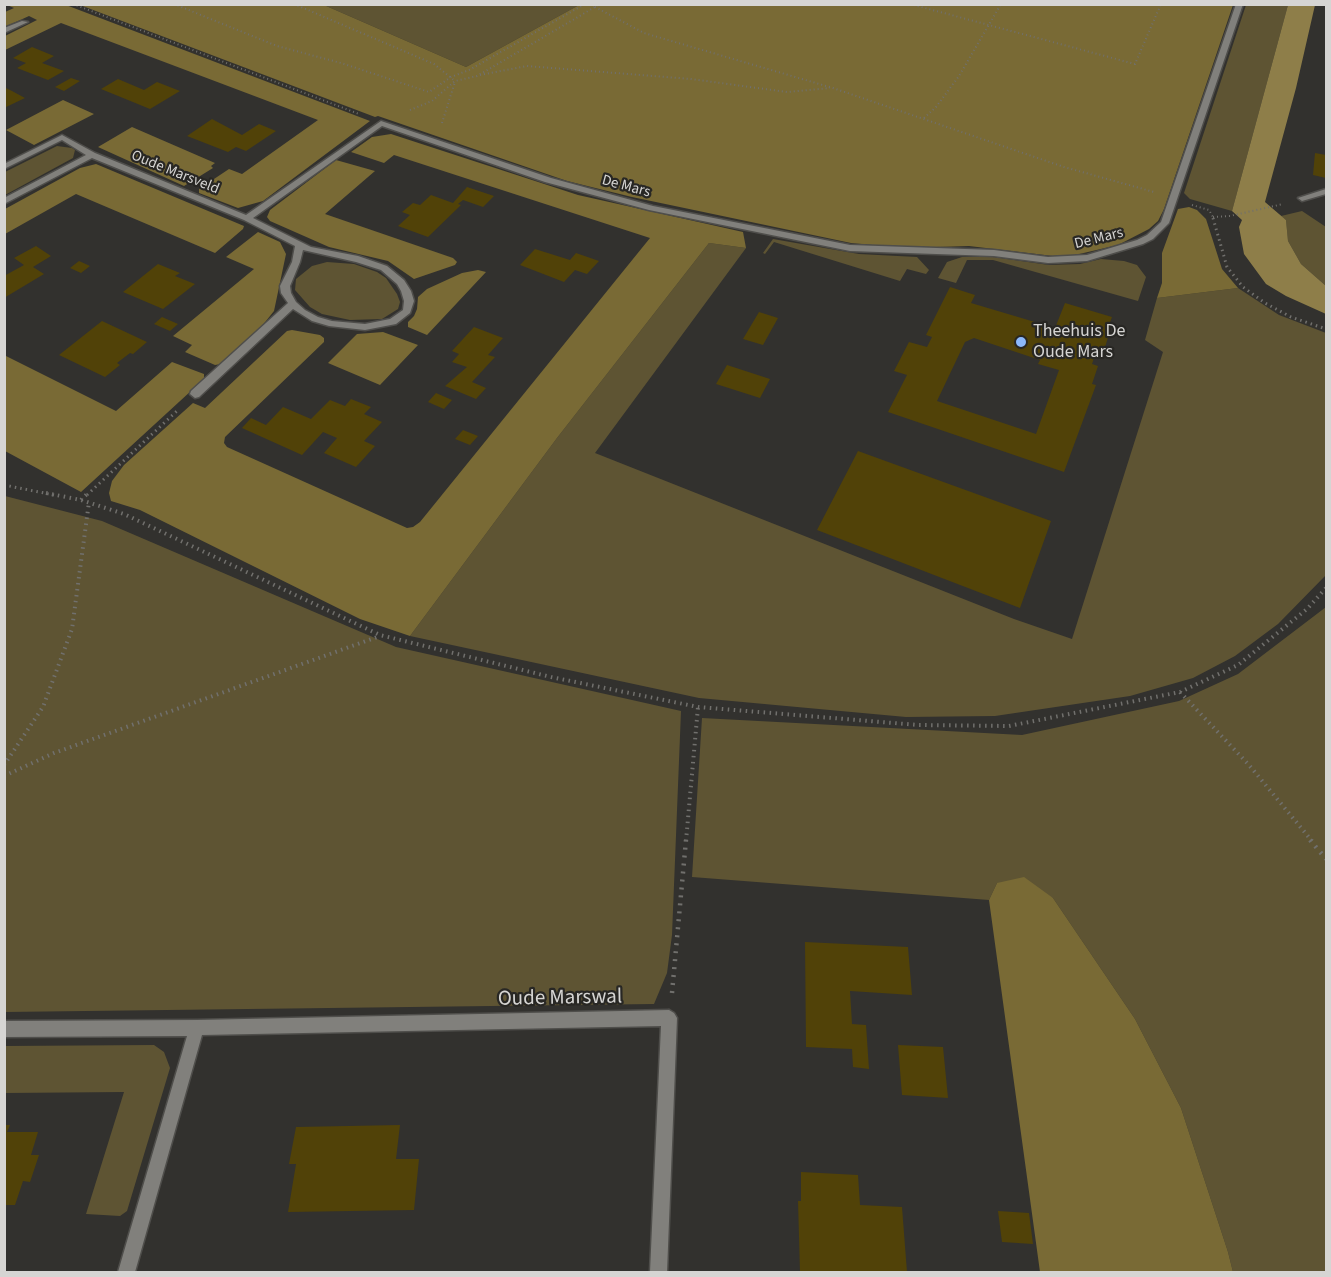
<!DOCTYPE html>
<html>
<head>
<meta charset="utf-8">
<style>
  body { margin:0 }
  #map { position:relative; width:1331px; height:1277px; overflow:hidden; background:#32312e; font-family:"Source Sans 3",sans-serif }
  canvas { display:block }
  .frame { position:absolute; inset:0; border:6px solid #d6d5d3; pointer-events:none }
</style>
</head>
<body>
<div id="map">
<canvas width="1331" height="1277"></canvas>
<div class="frame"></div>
</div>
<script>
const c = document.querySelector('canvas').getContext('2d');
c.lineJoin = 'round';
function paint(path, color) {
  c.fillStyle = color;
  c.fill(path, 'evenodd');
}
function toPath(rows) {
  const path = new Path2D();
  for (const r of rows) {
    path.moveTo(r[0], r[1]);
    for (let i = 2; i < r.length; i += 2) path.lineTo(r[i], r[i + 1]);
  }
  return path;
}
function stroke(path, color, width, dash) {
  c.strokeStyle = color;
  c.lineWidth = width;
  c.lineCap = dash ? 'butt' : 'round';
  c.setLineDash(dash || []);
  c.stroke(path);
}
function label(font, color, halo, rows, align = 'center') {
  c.font = font + ' "Source Sans 3",sans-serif';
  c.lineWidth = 4.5;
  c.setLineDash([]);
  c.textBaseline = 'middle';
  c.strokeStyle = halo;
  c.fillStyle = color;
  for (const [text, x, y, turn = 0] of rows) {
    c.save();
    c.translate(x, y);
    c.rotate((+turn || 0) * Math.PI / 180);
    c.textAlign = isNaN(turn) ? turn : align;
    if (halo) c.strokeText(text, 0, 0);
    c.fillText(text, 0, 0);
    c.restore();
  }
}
const green = toPath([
  [324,5,579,5,466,67],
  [1246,5,1288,5,1232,211,1190,199,1184,193],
  [57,146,72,148,75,150,73,158,5,195,5,172],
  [1302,211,1326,227,1326,286,1301,264,1288,241,1286,220,1281,216],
  [773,239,859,254,917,257,929,270,926,274,907,269,900,281,774,242,765,254,763,253],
  [709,243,746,248,595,453,1014,619,1072,639,1163,352,1145,340,1157,298,1238,288,1279,315,1326,333,1326,575,1278,624,1235,656,1193,678,1130,696,995,716,906,717,699,698,410,636,557,438],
  [962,257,993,257,1049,265,1080,264,1101,259,1124,261,1137,265,1146,277,1138,301,993,260,967,260,956,283,938,278,947,262],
  [327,262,354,264,377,272,386,278,397,294,400,302,398,309,382,319,350,320,322,314,310,307,295,290,296,279,312,266],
  [5,496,102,521,396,647,681,711,672,935,667,973,654,1004,5,1012],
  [1326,607,1326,1272,1233,1272,1228,1252,1181,1108,1135,1019,1053,898,997,883,989,900,692,877,702,718,1022,735,1179,701,1238,674],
  [154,1045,164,1052,170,1068,127,1211,120,1216,86,1214,124,1092,5,1093,5,1046]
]);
const forest = toPath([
  [7,5,66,5,370,121,263,201,238,208,199,193,199,189,229,169,242,174,318,120,61,23,5,50,5,36,37,20,29,16,5,27,5,12,14,8],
  [80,5,324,5,466,67,579,5,1233,5,1164,209,1158,221,1149,229,1118,245,1075,255,1053,256,969,246,904,248,851,243,632,197,567,181,378,116,375,117],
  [63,100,94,114,34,145,6,130],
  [132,127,215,163,211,166,213,168,184,186,98,147],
  [391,134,578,195,743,232,746,248,709,243,557,438,410,636,360,619,140,510,111,501,109,493,112,481,124,465,193,403,205,408,287,331,292,330,320,335,324,338,324,342,225,437,224,443,227,447,407,528,413,527,420,522,650,238,394,155,384,163,351,152,372,137],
  [336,160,375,171,325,214,453,258,457,262,455,265,414,279,388,261,329,247,270,221,267,217,270,210],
  [96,164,244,226,243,229,215,253,76,194,5,234,5,209,80,168],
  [1189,207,1197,210,1206,219,1222,269,1238,288,1157,298,1162,283,1162,253,1178,209],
  [258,232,280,242,286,254,274,311,262,326,221,364,215,365,185,352,192,345,173,336,254,269,226,257],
  [478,270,486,272,427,335,408,327,408,322,414,316,417,309,418,297,427,289,462,273],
  [383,332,418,345,380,385,328,363,357,334],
  [4,355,116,411,172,362,204,374,204,379,81,492,5,451],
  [1024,877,1053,898,1135,1019,1181,1108,1228,1252,1233,1272,1040,1272,989,900,997,883]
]);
const water = toPath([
  [1288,5,1315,5,1296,88,1265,202,1286,220,1288,241,1301,264,1326,286,1326,314,1286,296,1266,284,1244,254,1239,227,1242,220,1232,211]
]);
const building = toPath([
  [32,47,54,56,42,63,64,71,48,80,17,68,26,63,13,58],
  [71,78,80,81,64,91,55,87],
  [118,79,144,90,157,82,180,91,150,109,101,89],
  [4,87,12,91,25,98,4,108],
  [212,119,242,135,259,124,276,131,246,151,236,147,228,152,187,136],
  [1315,153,1326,155,1326,178,1313,175],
  [467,187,494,196,483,207,463,200,458,204,461,205,428,237,398,226,410,215,402,212,413,203,420,205,431,195,453,203],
  [36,246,51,256,33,267,44,274,4,298,4,276,24,265,14,258],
  [535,249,570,260,576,253,599,261,587,274,575,270,564,282,520,265],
  [79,261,90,266,81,273,70,268],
  [158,264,180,273,175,276,195,284,163,309,123,292],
  [950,287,975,295,971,303,1055,328,1065,303,1112,317,1107,330,1110,331,1102,357,1095,355,1092,364,1098,366,1092,384,1096,385,1064,472,888,412,907,375,894,371,909,342,927,347,932,337,926,335],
  [974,338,1040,360,1038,364,1059,370,1036,434,937,401,965,342],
  [759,312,778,318,763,345,743,339],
  [162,317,178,324,170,331,154,324],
  [102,321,147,342,133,354,130,353,117,363,120,365,105,377,59,355],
  [474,327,503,338,488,355,495,357,472,382,486,388,476,399,445,386,467,367,452,362,459,354,452,351],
  [727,365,770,379,760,398,716,384],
  [436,393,452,400,444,409,428,402],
  [351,399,371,407,364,414,382,422,364,441,375,446,356,467,324,453,337,438,323,432,302,455,242,428,251,418,266,425,283,407,311,419,330,400,345,406],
  [463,430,478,436,470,445,455,439],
  [858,451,1051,521,1020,608,817,530],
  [805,942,908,947,912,995,850,991,852,1024,866,1025,869,1069,853,1067,852,1049,806,1047],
  [898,1045,943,1047,948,1098,902,1095],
  [4,1125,10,1125,7,1132,38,1132,31,1155,39,1155,30,1182,23,1181,15,1205,4,1205],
  [400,1125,396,1159,419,1159,414,1210,288,1212,296,1164,289,1164,296,1127],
  [801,1172,858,1175,860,1205,902,1207,907,1272,800,1272,798,1201,801,1201],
  [998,1211,1029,1213,1033,1244,1002,1242]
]);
const pathFar3 = toPath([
  [73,4,359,114],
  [174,4,277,46,341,63,429,92,451,77,469,70,585,4],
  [294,4,434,64,455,81],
  [910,4,1135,64,1161,4],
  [595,7,644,33,833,88,1064,167,1154,192],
  [480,75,527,66,691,79,787,92,830,88],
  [410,110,432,101,455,81,477,76,600,4],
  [924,118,936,107,959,76,1001,4],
  [442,123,455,82],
  [1192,205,1209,210,1214,219],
  [1213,217,1230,216,1283,204]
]);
const pathFar2 = toPath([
  [1213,218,1227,267,1243,287,1265,303,1291,317,1326,329],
  [4,485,54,495],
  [87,495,179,409]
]);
const pathFar1 = toPath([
  [46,493,81,500,124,514,380,635,551,677,698,707,918,725,1009,726,1180,692,1238,665,1307,609,1326,588],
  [81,500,88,493],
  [1180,692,1249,765,1312,841],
  [4,765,43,707,72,629,89,502],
  [4,776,54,753,380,636],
  [686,841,698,707]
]);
const path = toPath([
  [1310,840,1326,859],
  [672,993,686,840]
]);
const street = toPath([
  [1236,4,1243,4,1169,223,1153,239,1143,244,1087,261,1048,263,994,256,850,251,649,210,545,182,382,126,253,218,311,247,358,256,387,266,404,280,411,291,414,301,410,313,396,324,365,330,329,326,312,321,293,309,199,397,195,398,190,394,191,391,288,303,281,293,280,286,292,262,295,246,244,220,92,158,4,204,4,198,86,155,62,140,4,169,4,164,62,135,95,153,246,215,381,121,551,178,653,206,850,245,994,250,1048,257,1087,255,1137,240,1147,235,1161,222,1236,4],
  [303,250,356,262,381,270,397,284,401,291,404,301,403,310,390,319,365,324,332,321,318,317,305,310,296,302,291,293,290,286,300,262,303,250],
  [22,21,28,22,4,33,4,28,22,21],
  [1326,189,1326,194,1302,201,1298,198,1326,189],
  [669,1010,674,1013,677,1018,667,1272,650,1272,661,1026,202,1035,135,1272,118,1272,187,1036,4,1037,4,1021,197,1020,669,1010]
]);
const markers = [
  [1021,342,6,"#8cb9fc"]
];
const farStreetnames = [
  ["Oude Marsveld",175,173,22],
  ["De Mars",626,187,15],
  ["De Mars",1099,239,-14]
];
const poiNames = [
  ["Theehuis De",1033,332],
  ["Oude Mars",1033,353]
];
const nearStreetnames = [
  ["Oude Marswal",560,999,-1]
];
paint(green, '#5e5433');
paint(forest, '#796a35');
paint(water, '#8e7e49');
paint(building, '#514208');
stroke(street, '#4f4e4b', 3);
stroke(pathFar3, '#71706d', 2, [1, 3]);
stroke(pathFar2, '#71706d', 3, [1.5, 4]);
stroke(pathFar1, '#71706d', 4, [1.5, 4.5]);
stroke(path, '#71706d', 4.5, [2, 6]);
paint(street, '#81807c');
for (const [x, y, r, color] of markers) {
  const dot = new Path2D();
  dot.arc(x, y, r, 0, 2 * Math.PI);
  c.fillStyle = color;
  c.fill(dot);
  stroke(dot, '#282724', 2);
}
label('15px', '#d6d5d3', '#282724', farStreetnames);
label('18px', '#d6d5d3', '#282724', poiNames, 'left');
label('21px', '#d6d5d3', '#282724', nearStreetnames);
</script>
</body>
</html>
